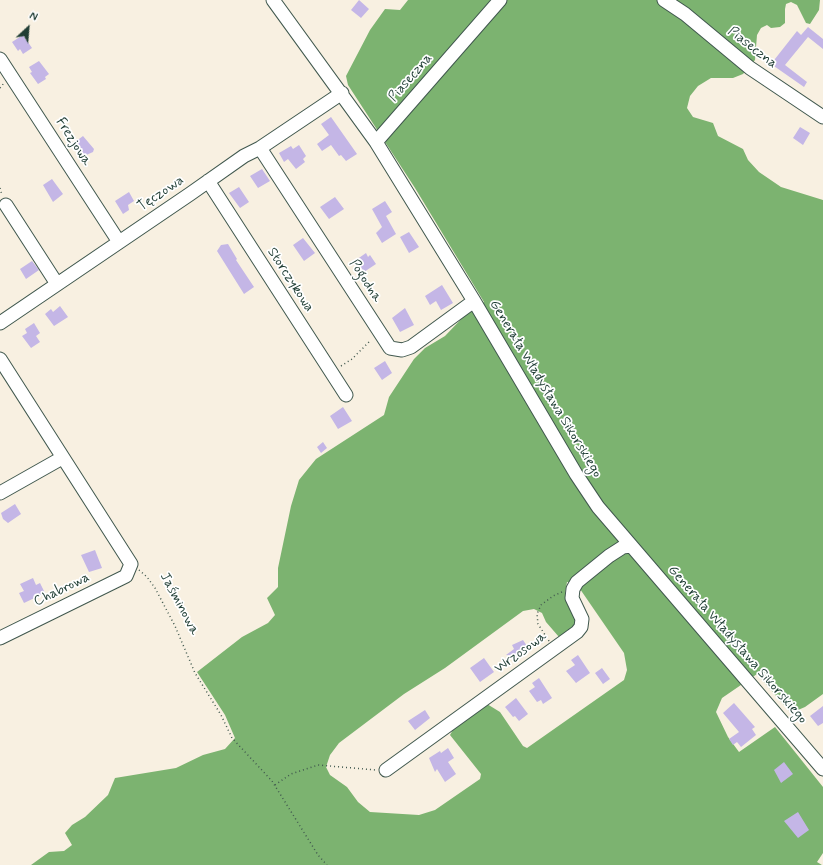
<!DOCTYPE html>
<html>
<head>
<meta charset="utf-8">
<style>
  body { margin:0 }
  #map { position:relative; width:823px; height:865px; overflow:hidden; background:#f8f0e1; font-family:Mynerve,sans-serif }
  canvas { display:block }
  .north { position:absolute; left:8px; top:8px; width:40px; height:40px; -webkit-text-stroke:3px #fff; paint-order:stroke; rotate:26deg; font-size:11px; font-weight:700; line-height:16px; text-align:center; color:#1f3d34 }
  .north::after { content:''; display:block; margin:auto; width:14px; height:18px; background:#1f3d34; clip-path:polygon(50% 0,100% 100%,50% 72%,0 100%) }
</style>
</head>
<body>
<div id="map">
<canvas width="823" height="865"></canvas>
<div class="north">N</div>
</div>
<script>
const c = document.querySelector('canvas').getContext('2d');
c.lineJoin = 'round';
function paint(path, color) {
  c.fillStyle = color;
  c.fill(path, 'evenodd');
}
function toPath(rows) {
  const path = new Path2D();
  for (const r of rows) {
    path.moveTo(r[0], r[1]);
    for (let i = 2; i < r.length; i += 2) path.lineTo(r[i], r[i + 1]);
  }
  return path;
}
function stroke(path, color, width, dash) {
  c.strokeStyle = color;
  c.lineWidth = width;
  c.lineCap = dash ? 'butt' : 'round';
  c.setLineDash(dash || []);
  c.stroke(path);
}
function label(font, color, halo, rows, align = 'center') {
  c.font = font + ' Mynerve,sans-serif';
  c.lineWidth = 3.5;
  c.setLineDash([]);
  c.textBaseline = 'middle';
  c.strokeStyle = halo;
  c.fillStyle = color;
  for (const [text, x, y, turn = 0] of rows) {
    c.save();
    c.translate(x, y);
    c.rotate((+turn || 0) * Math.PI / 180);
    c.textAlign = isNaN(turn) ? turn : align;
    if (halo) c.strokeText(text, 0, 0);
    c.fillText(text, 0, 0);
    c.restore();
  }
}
const forest = toPath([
  [408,0,820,0,819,10,810,24,806,23,797,5,791,2,786,4,785,9,785,23,780,27,771,28,767,25,761,28,757,35,755,60,743,74,733,78,711,78,698,86,690,96,687,108,693,117,713,123,718,136,743,149,748,160,759,172,781,187,823,200,823,694,805,707,791,713,757,674,722,698,716,712,728,737,739,752,775,727,823,787,823,853,817,862,822,865,31,865,49,852,64,851,72,845,65,833,72,825,85,817,108,795,115,778,176,768,203,755,225,749,235,738,225,715,197,672,242,637,268,623,275,615,267,598,278,587,278,568,291,506,299,480,316,459,384,415,389,397,414,359,425,348,445,336,469,311,484,302,415,188,348,85,346,76,370,30,385,9,400,10],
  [567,582,572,582,580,589,624,653,627,670,624,680,527,748,523,746,500,712,487,704,457,723,450,735,481,774,480,779,435,810,419,815,370,812,358,802,347,787,330,775,326,767,330,755,339,743,404,694,445,668,523,611,534,609,542,613,546,622,559,637,565,639,579,619,573,604,565,594]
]);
const building = toPath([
  [359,0,369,9,361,18,351,10],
  [808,27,823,39,823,49,808,37,785,65,807,82,804,87,771,64,797,31,801,35],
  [23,35,32,48,23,54,20,49,18,51,12,42],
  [39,61,49,74,45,77,46,79,38,84,30,73,32,72,29,67],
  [331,117,357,154,346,161,341,155,339,156,331,145,322,151,317,144,329,135,321,124],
  [800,127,810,133,803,145,793,138],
  [83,136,94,149,93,152,84,156,75,142],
  [299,145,306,156,303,159,305,162,296,169,288,159,284,162,279,153,291,146,293,149],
  [262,169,270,181,258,188,250,176],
  [52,179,63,194,53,202,43,185],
  [239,187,249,202,240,208,229,193],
  [129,192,134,201,128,205,129,210,123,214,115,201],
  [335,197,344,209,329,219,320,207],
  [385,201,392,212,386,216,396,234,382,243,376,233,382,227,372,209],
  [409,232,419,247,409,253,400,237],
  [303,238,315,253,304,261,293,245],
  [228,244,237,259,236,260,254,287,244,294,217,251,221,245],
  [366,253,368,257,370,255,376,264,364,272,356,260],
  [32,261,39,270,26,279,20,269],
  [442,285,453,303,441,310,436,301,430,305,425,296],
  [60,306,68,317,54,326,45,314,51,309,53,312],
  [405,308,414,325,400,332,392,318],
  [34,323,40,333,36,336,40,342,31,348,22,336,27,333,25,329],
  [385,361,392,373,382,380,374,368],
  [343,407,352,421,338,429,330,416],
  [323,442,327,448,321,453,317,447],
  [15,504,21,514,8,523,3,519,1,513],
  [95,550,102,568,89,572,81,555],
  [33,578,36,585,40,583,45,593,24,603,19,593,24,591,20,584],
  [523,640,529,649,525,652,515,659,513,656,506,655,514,649,512,645],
  [578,655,590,673,576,683,566,671,575,665,571,660],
  [484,658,494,672,480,682,470,668],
  [602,668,610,679,603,684,595,673],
  [539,678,552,698,543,704,541,700,537,702,529,691,535,687,532,683],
  [516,698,528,714,519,721,515,716,513,717,505,707],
  [734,703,755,727,752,729,756,735,741,747,737,742,733,745,729,739,739,732,723,713],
  [823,706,823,723,818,726,810,716],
  [425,710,430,718,415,730,408,721],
  [448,748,454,758,448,762,456,774,445,782,437,769,435,772,429,758,440,751,441,753],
  [784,762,793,774,781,783,774,770],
  [798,812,809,830,798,838,784,821]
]);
const path = toPath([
  [0,88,4,83],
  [0,188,2,195],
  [341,366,352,359,371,340],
  [139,570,147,577,155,588,175,626,195,673,221,715,232,738,272,781,318,855,327,865],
  [549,641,538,624,537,614,541,605,553,596,562,592],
  [275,785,291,774,318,765,376,770]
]);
const minor = toPath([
  [273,0,376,142,474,301,576,474,598,507,823,769],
  [664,0,685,14,750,68,823,117],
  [0,59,119,242],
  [376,142,500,0],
  [260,148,390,348,402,350,411,347,474,301],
  [208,181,346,395],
  [6,205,57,284],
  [0,323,190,194,244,156,260,148,342,93],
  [0,359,131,564,126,576,0,638],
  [0,493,62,458],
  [386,770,577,632,581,627,582,619,572,598,573,589,577,582,609,556,623,547,630,546]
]);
const streetNames = [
  ["Piaseczna",752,48,38],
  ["Piaseczna",411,78,-49],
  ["Frezjowa",73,142,57],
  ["Tęczowa",161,194,-34],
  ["Storczykowa",290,280,57],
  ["Pogodna",365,281,57],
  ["Generała Władysława Sikorskiego",545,389,59],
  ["Chabrowa",62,590,-26],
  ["Jaśminowa",179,604,62],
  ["Generała Władysława Sikorskiego",737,645,49],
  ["Wrzosowa",521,653,-36]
];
paint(forest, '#7cb370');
paint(building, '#c4b6e6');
stroke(minor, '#40584e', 15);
stroke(path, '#40584e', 1.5, [1, 3]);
stroke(minor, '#fff', 13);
label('14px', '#1f3d34', '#fff', streetNames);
</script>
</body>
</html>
